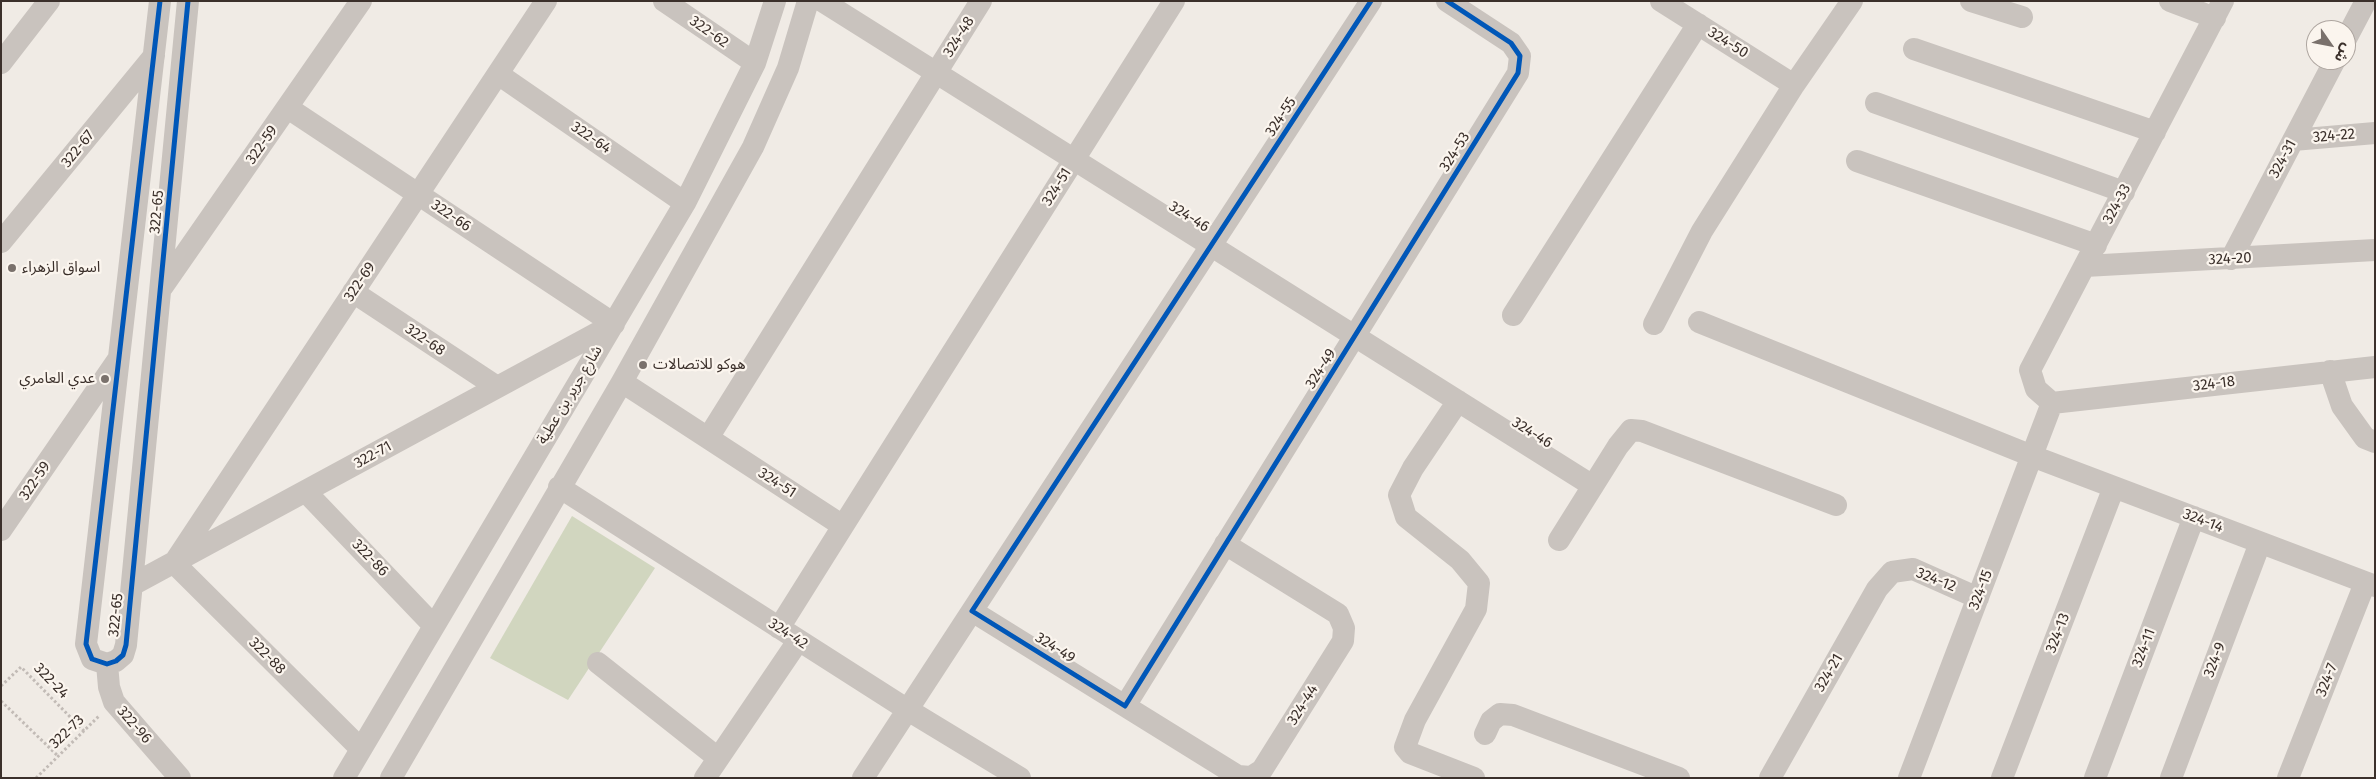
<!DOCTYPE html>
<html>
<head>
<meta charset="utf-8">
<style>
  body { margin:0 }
  #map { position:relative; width:2376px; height:779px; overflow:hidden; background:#f0ebe5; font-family:"Fira Sans","Noto Sans Arabic",sans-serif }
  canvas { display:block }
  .frame { position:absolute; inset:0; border:2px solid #3b302b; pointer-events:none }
  .north { position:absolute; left:2306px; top:20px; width:50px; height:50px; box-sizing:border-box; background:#fbf5ee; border:1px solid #aea6a0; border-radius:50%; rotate:123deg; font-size:14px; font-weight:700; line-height:20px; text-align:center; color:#3b302b }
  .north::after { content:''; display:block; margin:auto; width:18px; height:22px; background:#7a716c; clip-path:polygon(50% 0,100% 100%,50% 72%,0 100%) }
</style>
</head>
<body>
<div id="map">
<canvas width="2376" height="779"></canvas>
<div class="frame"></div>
<div class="north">ش</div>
</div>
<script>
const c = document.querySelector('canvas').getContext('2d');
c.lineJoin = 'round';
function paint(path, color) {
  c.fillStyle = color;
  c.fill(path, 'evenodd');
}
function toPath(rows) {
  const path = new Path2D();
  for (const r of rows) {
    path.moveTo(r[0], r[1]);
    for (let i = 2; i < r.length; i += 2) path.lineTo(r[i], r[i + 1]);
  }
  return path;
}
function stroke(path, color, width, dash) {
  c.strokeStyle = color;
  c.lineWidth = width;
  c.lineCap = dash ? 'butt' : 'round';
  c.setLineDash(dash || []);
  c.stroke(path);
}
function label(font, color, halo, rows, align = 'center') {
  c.font = font + ' "Fira Sans","Noto Sans Arabic",sans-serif';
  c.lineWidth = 4.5;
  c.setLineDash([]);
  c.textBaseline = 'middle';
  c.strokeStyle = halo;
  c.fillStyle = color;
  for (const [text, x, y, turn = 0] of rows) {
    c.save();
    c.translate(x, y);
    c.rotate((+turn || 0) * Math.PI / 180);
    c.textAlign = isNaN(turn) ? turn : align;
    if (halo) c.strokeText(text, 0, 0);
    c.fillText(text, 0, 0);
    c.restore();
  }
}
const green = toPath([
  [572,516,655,568,568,700,490,658]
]);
const path = toPath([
  [1,686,21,667,84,731],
  [1,701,58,756],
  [36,778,99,716]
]);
const minor = toPath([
  [160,1,86,644,92,659,107,664,116,661,123,655,126,645,188,1],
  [664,1,755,63],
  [822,1,1593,486],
  [981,1,708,438,843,526,1174,1],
  [1371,1,972,611,1125,706,1518,73,1520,56,1511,43,1447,1],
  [1661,1,1794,85],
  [1971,1,2022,17],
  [2170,1,2215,18],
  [2346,39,2366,1],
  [1914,49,2155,132],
  [1,63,49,1],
  [498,74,685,203],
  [1876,103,2124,192],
  [2293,140,2375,133],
  [1857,161,2096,245],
  [1,242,154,56],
  [2231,259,2335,60],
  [2085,266,2375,250],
  [163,286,361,1],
  [353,292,497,387],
  [1513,315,1698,24],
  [1699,322,2032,456,2375,586],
  [1654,324,1702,231,1794,85,1852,1],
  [2330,371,2342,406,2365,438,2375,442],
  [622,382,708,438],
  [1458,401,1413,468,1399,495,1406,517,1460,560,1479,583,1476,609,1415,720,1405,747,1410,753,1474,778],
  [2052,403,2036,389,2030,370,2223,1],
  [2052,403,2375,367],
  [559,487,908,710,1020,778],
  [306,492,433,625],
  [1,530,117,361],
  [1559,540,1618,446,1631,430,1642,431,1836,505],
  [132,585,614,324,288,108],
  [779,628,843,526],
  [598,663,718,758],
  [107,664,109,687,114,702,180,778],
  [1125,706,1238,776,1251,777,1262,770,1343,641,1344,628,1338,614,1225,544],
  [1485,734,1491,721,1500,714,1513,715,1679,778],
  [361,749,174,563,546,1],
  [344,778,685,203,755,63,775,1],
  [391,778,622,382,753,147,788,68,808,1],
  [705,778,798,641],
  [863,778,972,611],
  [1770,778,1877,589,1892,572,1913,569,1978,598],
  [1909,778,2052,403],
  [2002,778,2114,487],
  [2095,778,2194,517],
  [2171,778,2260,543],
  [2288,778,2365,583]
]);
const cycleway = toPath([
  [160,1,86,644,92,659,107,664,116,661,123,655,126,645,188,1],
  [1371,1,972,611,1125,706,1518,73,1520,56,1511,43,1447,1]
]);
const markers = [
  [12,268,5,"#7a716c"],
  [643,365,5,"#7a716c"],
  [105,379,5,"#7a716c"]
];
const streetNames = [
  ["322-62",709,32,35],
  ["324-48",959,37,-58],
  ["324-50",1728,43,32],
  ["324-55",1281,117,-57],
  ["324-22",2334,136,-5],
  ["322-64",591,138,34],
  ["322-59",262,145,-55],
  ["322-67",78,149,-51],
  ["324-53",1455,152,-58],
  ["324-31",2283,159,-62],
  ["324-51",1057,187,-58],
  ["324-33",2117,204,-62],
  ["322-65",157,212,-85],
  ["322-66",451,216,34],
  ["324-46",1189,217,32],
  ["324-20",2230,259,-3],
  ["322-69",360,282,-56],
  ["322-68",425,340,34],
  ["324-49",1321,369,-58],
  ["324-18",2214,384,-7],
  ["شارع جرير بن عطية",570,395,-59],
  ["324-46",1532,433,32],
  ["322-71",373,455,-29],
  ["322-59",35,481,-56],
  ["324-51",777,483,33],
  ["324-14",2203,521,21],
  ["322-86",370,558,46],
  ["324-12",1936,580,22],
  ["324-15",1981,590,-69],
  ["322-65",116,615,-84],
  ["324-13",2058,633,-69],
  ["324-42",788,634,33],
  ["324-49",1055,648,32],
  ["324-11",2144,648,-69],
  ["322-88",267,656,45],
  ["324-9",2215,660,-69],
  ["324-21",1829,673,-60],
  ["324-7",2327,680,-69],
  ["322-24",51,681,46],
  ["324-44",1303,705,-58],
  ["322-96",134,725,49],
  ["322-73",67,732,-44]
];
const poiNames = [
  ["اسواق الزهراء",22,268],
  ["هوكو للاتصالات",653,365],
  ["عدي العامري",95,379,"right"]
];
paint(green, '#d1d6bf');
stroke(path, '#c2bbb6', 3, [2.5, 2.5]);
stroke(minor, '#c9c3be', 22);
stroke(cycleway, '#0057b8', 5);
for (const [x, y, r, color] of markers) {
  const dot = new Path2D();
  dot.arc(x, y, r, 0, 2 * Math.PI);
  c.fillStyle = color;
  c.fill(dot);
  stroke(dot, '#fbf5ee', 2);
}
label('15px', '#3b302b', '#fbf5ee', streetNames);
label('15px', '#3b302b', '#fbf5ee', poiNames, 'left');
</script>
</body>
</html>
